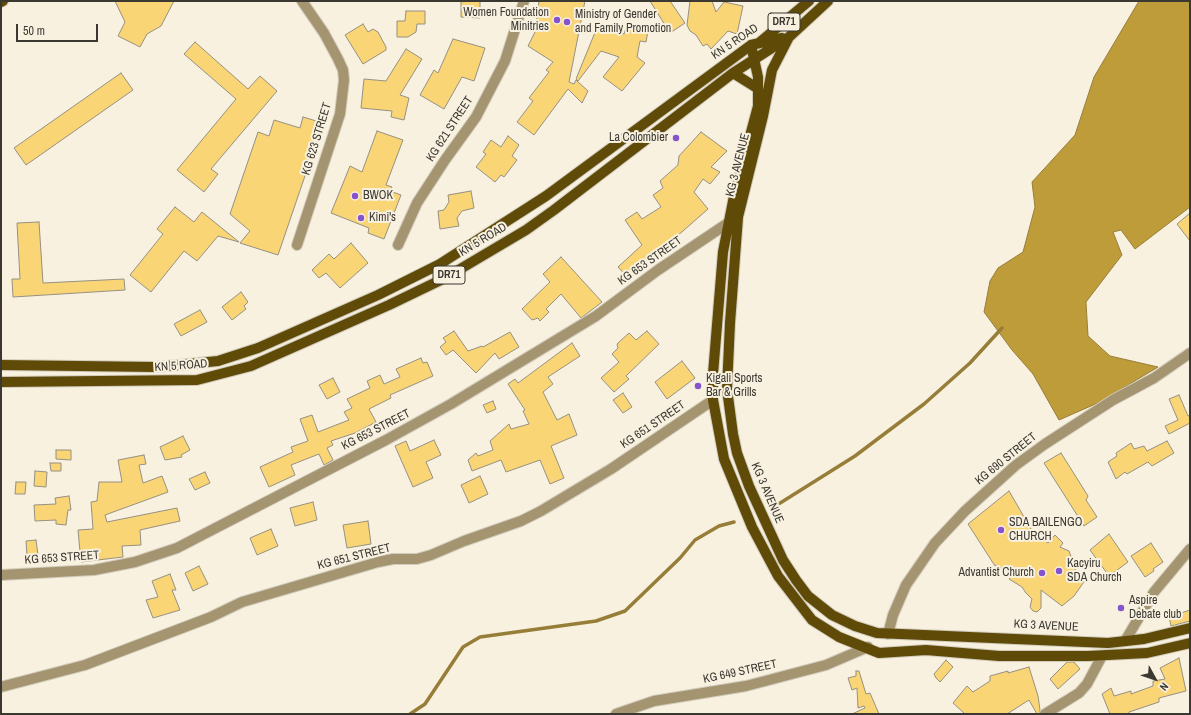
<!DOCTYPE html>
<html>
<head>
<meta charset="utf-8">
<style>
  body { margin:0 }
  #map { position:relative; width:1191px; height:715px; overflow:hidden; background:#f8f1e0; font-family:"Archivo Narrow",sans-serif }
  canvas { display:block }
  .frame { position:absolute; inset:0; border:2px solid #3b3832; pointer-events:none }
  .north { position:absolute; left:1135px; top:659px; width:40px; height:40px; -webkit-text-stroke:3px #f8f1e0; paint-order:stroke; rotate:130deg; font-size:11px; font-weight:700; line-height:16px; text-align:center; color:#3b3832 }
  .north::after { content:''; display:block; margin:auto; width:14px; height:18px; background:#3b3832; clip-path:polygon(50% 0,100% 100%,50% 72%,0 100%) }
  .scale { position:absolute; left:16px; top:24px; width:82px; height:18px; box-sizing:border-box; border:2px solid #3b3832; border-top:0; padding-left:5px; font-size:12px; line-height:14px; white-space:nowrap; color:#3b3832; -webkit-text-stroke:3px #f8f1e0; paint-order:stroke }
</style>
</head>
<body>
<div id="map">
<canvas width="1191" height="715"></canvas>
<div class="frame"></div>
<div class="north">N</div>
<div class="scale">50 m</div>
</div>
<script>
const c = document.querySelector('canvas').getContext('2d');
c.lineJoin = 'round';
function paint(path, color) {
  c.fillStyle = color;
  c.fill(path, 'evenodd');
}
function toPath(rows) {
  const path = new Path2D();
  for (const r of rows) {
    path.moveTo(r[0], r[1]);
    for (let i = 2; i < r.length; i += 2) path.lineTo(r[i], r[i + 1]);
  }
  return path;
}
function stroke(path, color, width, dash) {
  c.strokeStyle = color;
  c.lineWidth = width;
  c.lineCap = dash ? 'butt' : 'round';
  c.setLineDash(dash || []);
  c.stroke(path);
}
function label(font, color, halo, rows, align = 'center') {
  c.font = font + ' "Archivo Narrow",sans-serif';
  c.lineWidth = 4;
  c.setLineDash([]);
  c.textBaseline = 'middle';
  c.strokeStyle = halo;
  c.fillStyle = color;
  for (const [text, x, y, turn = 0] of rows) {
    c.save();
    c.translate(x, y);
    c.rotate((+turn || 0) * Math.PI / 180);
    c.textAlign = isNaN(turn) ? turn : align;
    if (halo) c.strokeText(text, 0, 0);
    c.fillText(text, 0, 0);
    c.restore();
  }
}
const water = toPath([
  [1139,1,1190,1,1190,207,1135,249,1121,230,1113,232,1122,255,1086,302,1088,336,1110,356,1158,367,1100,402,1059,420,1033,374,1012,350,984,312,990,281,998,268,1023,252,1035,207,1032,182,1075,135,1094,77,1139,1]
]);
const stream = toPath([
  [777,505,855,456,924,404,970,363,1002,328],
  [410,714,425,704,463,647,480,637,596,621,625,611,680,558,695,540,719,526,734,522]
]);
const building = toPath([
  [115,1,174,1,161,26,147,34,140,47,118,36,125,22,115,1],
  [461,1,480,1,480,18,461,17,461,1],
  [539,1,585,1,569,82,574,84,576,80,588,91,582,103,568,89,534,135,517,122,533,101,529,98,549,72,546,70,553,62,528,46,535,32,539,1],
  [650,1,670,1,685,23,670,33,650,1],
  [690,1,712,1,716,12,724,2,743,6,737,34,728,31,711,49,707,44,703,46,696,35,690,31,687,25,690,1],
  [406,11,425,11,425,24,417,24,416,32,408,37,397,37,397,21,405,21,406,11],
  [363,24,368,32,373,29,378,32,386,47,386,50,363,64,345,35,363,24],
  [627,24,639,25,638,30,648,31,646,42,640,41,637,57,645,63,622,91,603,77,619,57,601,51,578,81,576,79,598,25,624,34,627,24],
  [453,39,485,48,474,81,462,77,444,109,420,95,434,70,438,73,453,39],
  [195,42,248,89,260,76,277,91,211,169,218,174,204,192,177,170,236,99,184,54,195,42],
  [406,49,422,59,400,95,409,98,404,120,391,117,392,111,361,108,364,79,386,81,406,49],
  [121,73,133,90,26,165,14,148,121,73],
  [303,117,323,123,278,255,240,243,250,231,230,214,258,132,269,136,274,120,300,128,303,117],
  [377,131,403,140,386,185,392,187,390,191,401,195,384,239,368,233,369,228,331,213,350,166,362,172,377,131],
  [701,132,727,151,711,167,720,172,710,184,703,179,694,192,708,209,683,231,645,262,646,264,629,279,618,267,642,245,625,220,637,212,642,219,661,207,653,195,663,188,660,181,678,165,679,156,701,132],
  [508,136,519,145,512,156,517,160,504,177,501,175,495,182,476,167,486,154,483,152,491,140,501,147,508,136],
  [471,191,474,208,462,211,457,218,459,226,440,229,438,211,444,210,449,202,448,195,471,191],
  [175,207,194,222,202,212,239,242,218,236,197,261,184,251,151,292,130,275,163,234,157,229,175,207],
  [1190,213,1190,241,1177,224,1190,213],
  [39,222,43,283,124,279,125,290,13,297,12,279,20,279,17,223,39,222],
  [351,243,368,263,340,288,326,273,319,278,312,270,329,254,334,259,351,243],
  [561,257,602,302,581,318,561,294,546,309,549,312,540,321,538,318,532,320,522,309,550,282,543,274,561,257],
  [241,292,248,302,244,306,246,309,232,320,222,307,241,292],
  [200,310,207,322,181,336,174,324,200,310],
  [454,331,468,351,482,346,483,347,510,332,519,347,499,359,495,353,476,373,453,350,446,355,440,347,446,342,443,338,454,331],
  [647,331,659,344,626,376,629,379,614,392,601,378,619,362,612,354,618,348,617,344,629,333,636,340,647,331],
  [572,343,580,356,548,377,553,384,543,392,557,420,569,414,577,435,551,446,564,478,550,484,540,460,506,472,501,460,472,471,468,460,476,453,478,456,493,450,490,441,509,424,511,429,529,424,523,411,525,410,508,384,515,379,518,383,572,343],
  [421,358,423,363,427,362,433,376,390,395,391,398,369,409,376,422,355,433,331,441,333,445,327,448,333,460,324,465,319,454,291,465,295,475,269,487,260,467,293,452,291,447,308,441,300,419,312,415,318,432,349,420,344,412,352,408,347,399,370,388,367,381,380,375,384,384,400,377,396,369,421,358],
  [682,361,695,378,667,399,655,382,682,361],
  [333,378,340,392,327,399,319,385,333,378],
  [623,393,632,407,623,413,613,400,623,393],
  [1179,395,1188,416,1190,415,1190,423,1169,434,1165,426,1178,420,1169,399,1179,395],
  [493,401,496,409,487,413,483,405,493,401],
  [183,436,190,450,181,455,182,457,165,460,160,447,183,436],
  [434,440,441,455,426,462,433,478,413,487,395,446,406,441,410,451,434,440],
  [1167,441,1174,453,1152,466,1148,462,1127,474,1125,472,1116,479,1108,462,1117,456,1116,453,1131,443,1134,449,1144,446,1147,451,1167,441],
  [56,450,71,450,71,460,56,459,56,450],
  [1061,453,1088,496,1086,500,1097,517,1084,526,1044,463,1061,453],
  [144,455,146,464,139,465,143,483,162,476,168,492,105,515,107,522,177,508,180,521,140,530,141,545,122,546,123,557,81,562,78,530,93,529,91,502,97,501,99,482,122,482,118,460,144,455],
  [50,463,61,463,61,471,51,471,50,463],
  [35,471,47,472,46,487,34,486,35,471],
  [205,472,210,483,195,490,189,479,205,472],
  [480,476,488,494,469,503,461,485,480,476],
  [16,482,26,482,25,494,15,494,16,482],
  [1009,491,1038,541,1041,538,1048,543,1055,535,1063,543,1060,547,1069,551,1072,559,1079,565,1074,571,1086,579,1074,596,1062,606,1041,590,1041,608,1037,612,1033,611,1030,607,1032,599,1026,593,1022,587,1009,579,1011,577,997,565,995,566,968,524,1009,491],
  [69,496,71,510,68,510,66,525,56,524,56,520,35,521,34,505,56,504,55,498,69,496],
  [313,502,317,520,295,526,290,508,313,502],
  [368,521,371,544,347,548,343,525,368,521],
  [271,529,278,546,257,555,250,538,271,529],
  [1109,534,1128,562,1109,576,1090,550,1109,534],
  [36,540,38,555,27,556,26,541,36,540],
  [1151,543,1163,562,1153,569,1154,571,1145,577,1131,556,1151,543],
  [199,566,208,584,193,591,185,573,199,566],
  [170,574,176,590,172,590,180,610,153,618,146,600,158,597,152,581,170,574],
  [1190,610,1190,621,1171,626,1169,617,1190,610],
  [1179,658,1186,691,1159,698,1159,702,1129,712,1129,714,1110,714,1102,694,1111,688,1114,696,1131,691,1131,694,1153,686,1153,681,1165,679,1160,668,1179,658],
  [946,660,953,667,940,682,936,678,934,674,946,660],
  [1067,662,1074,662,1080,669,1058,689,1050,679,1067,662],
  [1029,667,1038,696,1040,710,1039,714,1037,714,1029,700,1007,714,965,714,953,703,967,686,973,692,990,681,990,676,1008,671,1008,673,1029,667],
  [856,671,859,671,866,694,870,693,879,714,852,714,865,708,864,706,858,708,857,688,852,690,848,678,856,676,856,671]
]);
const minor = toPath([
  [297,245,340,114,344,80,343,70,338,59,324,33,302,1],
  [398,245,417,203,445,160,476,117,505,61,524,1],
  [1,575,94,570,135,562,177,548,386,440,451,404,596,316,658,270,728,223],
  [888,634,893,615,906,585,935,543,965,511,1016,465,1045,444,1113,400,1154,378,1190,353],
  [1125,641,1154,592,1190,549],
  [1,687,85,665,211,617,242,602,378,562,393,559,417,559,431,555,464,541,521,521,541,511,611,469,713,400],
  [616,714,654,701,746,686,826,665,868,647],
  [1045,714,1079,693,1087,684,1102,656]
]);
const major = toPath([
  [1,2,3,1],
  [789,37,772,70,763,116,738,217,730,323,727,389,733,434,737,453,749,486,783,560,796,580,808,596,832,615,855,626,877,633,1108,643,1144,639,1190,628],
  [760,42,809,1],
  [751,45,758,77,758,106,734,196,723,252,713,374,713,400,724,459,752,527,778,576,812,620,839,637,879,653,926,650,999,656,1088,656,1147,653,1190,643],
  [733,73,757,88],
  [1,365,155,367,179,365,218,361,258,348,378,295,440,264,546,196,751,45,782,38],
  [1,382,197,380,251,366,389,305,445,278,526,230,554,210,733,73,789,37,828,1]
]);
const markers = [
  [557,20,4,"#8554cd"],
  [567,22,4,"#8554cd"],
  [676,138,4,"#8554cd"],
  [355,196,4,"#8554cd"],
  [361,218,4,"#8554cd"],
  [698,386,4,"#8554cd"],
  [1001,530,4,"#8554cd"],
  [1059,571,4,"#8554cd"],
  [1042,573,4,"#8554cd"],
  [1121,608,4,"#8554cd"]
];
const shields = [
  [784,22,32],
  [449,275,32]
];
const shieldNames = [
  ["DR71",784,22],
  ["DR71",449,275]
];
const poiNames = [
  ["Women Foundation",549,13,"right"],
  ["Minitries",549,27,"right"],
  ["Ministry of Gender",575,15],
  ["and Family Promotion",575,29],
  ["La Colombier",668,138,"right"],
  ["BWOK",363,196],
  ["Kimi's",369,218],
  ["Kigali Sports",706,379],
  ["Bar & Grills",706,393],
  ["SDA BAILENGO",1009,523],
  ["CHURCH",1009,537],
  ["Kacyiru",1067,564],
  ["SDA Church",1067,578],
  ["Advantist Church",1034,573,"right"],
  ["Aspire",1129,601],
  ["Debate club",1129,615]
];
const streetNames = [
  ["KN 5 ROAD",735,42,-34],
  ["KG 621 STREET",450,129,-57],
  ["KG 623 STREET",317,139,-73],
  ["KG 3 AVENUE",738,165,-76],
  ["KN 5 ROAD",483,240,-31],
  ["KG 653 STREET",650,261,-35],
  ["KN 5 ROAD",181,366,-4],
  ["KG 651 STREET",653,425,-34],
  ["KG 653 STREET",376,430,-27],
  ["KG 690 STREET",1006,459,-39],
  ["KG 3 AVENUE",767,493,67],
  ["KG 651 STREET",354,557,-14],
  ["KG 653 STREET",62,558,-4],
  ["KG 3 AVENUE",1046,626,3],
  ["KG 649 STREET",740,672,-12]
];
paint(water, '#bf9c3a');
stroke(water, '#977e38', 1);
stroke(stream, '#977e38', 3.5);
paint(building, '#f9d576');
stroke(building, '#969081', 1);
stroke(minor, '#d2ccbd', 12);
stroke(major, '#d2ccbd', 12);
stroke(minor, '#a49570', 10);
stroke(major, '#5f4a08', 10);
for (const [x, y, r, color] of markers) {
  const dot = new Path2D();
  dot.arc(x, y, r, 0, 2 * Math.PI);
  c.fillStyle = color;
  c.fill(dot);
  stroke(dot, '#f8f1e0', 1.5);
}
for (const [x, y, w] of shields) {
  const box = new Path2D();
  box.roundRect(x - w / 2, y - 9, w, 18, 3);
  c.fillStyle = '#f8f1e0';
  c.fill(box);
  stroke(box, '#3b3832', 1);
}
label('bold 11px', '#3b3832', null, shieldNames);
label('12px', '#3b3832', '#f8f1e0', poiNames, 'left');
label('12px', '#3b3832', '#f8f1e0', streetNames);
</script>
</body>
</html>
